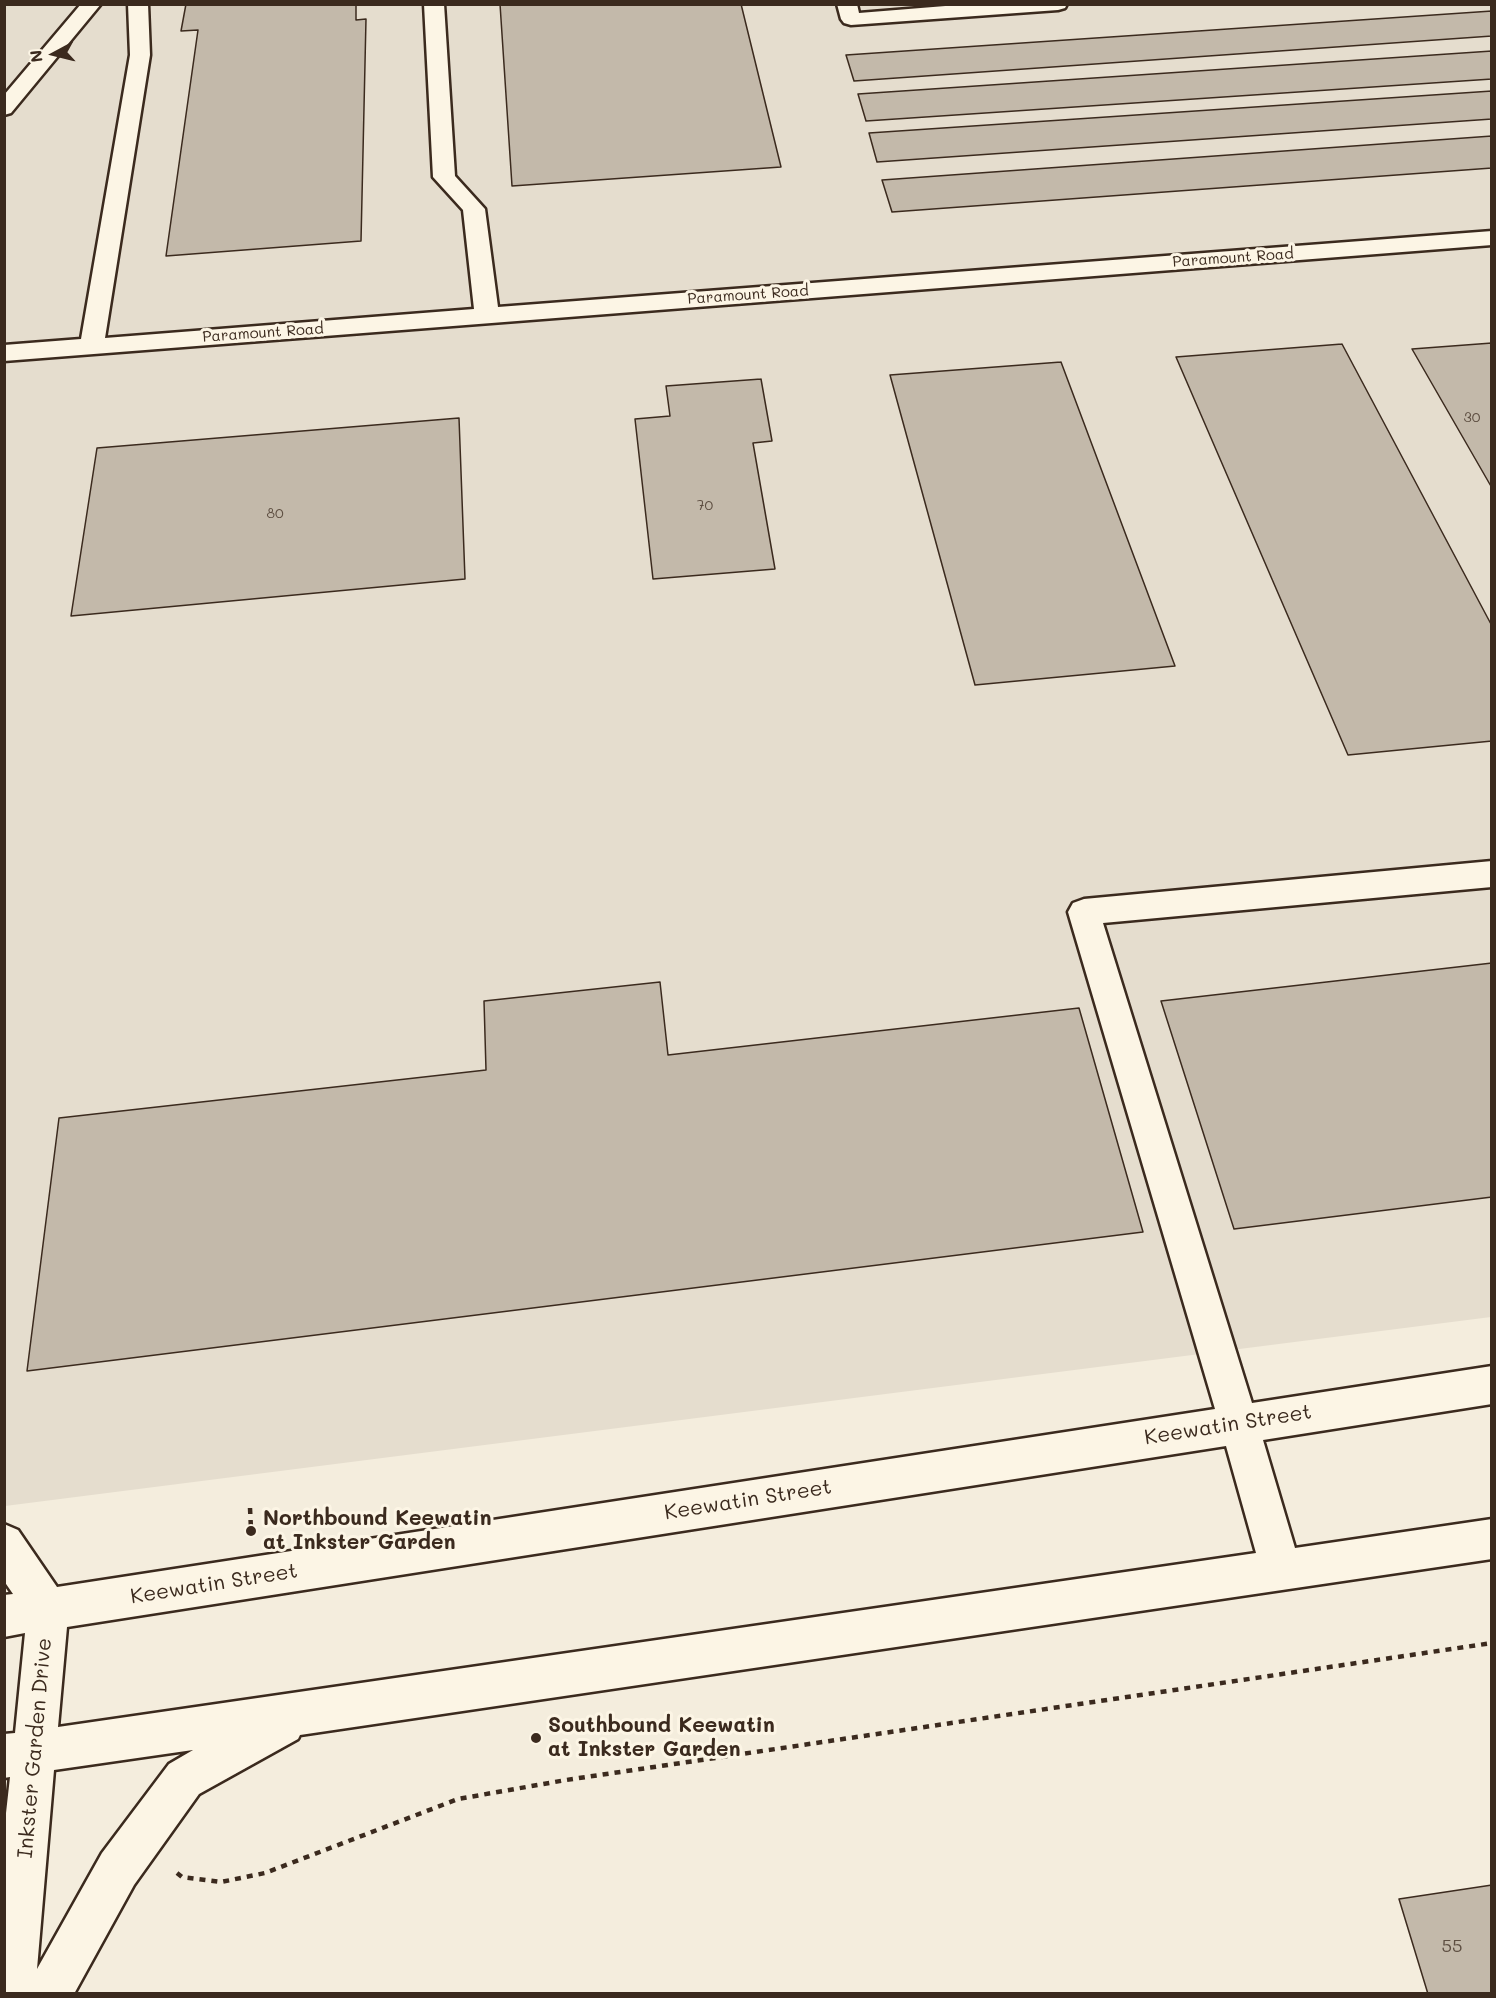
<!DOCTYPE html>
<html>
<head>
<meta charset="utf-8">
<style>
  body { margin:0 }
  #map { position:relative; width:1496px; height:1998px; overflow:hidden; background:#f4eddd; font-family:Mali,sans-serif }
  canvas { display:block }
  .frame { position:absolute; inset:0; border:6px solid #3b2a1e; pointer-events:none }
  .north { position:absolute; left:24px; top:24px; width:60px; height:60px; -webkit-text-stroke:4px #fcf5e5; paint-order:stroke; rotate:263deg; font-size:16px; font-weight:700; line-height:24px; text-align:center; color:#3b2a1e }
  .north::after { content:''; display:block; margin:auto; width:21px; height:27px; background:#3b2a1e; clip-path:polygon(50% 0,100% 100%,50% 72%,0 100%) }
</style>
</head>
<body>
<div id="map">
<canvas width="1496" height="1998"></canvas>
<div class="frame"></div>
<div class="north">N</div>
</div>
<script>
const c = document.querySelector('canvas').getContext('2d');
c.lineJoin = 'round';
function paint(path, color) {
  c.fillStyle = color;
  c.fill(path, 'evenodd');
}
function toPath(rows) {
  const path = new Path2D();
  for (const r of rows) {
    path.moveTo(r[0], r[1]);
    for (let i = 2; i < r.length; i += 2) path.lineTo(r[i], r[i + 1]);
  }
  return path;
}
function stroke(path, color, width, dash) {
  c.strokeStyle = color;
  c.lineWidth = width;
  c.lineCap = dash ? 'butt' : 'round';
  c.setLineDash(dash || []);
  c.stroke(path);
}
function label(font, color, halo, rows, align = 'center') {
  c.font = font + ' Mali,sans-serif';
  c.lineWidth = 6;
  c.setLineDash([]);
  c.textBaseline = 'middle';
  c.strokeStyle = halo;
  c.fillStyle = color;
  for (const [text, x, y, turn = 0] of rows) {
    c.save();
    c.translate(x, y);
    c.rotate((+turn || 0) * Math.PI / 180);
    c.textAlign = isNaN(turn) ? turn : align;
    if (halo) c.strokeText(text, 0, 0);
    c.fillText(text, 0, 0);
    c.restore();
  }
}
const built = toPath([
  [4,5,1491,5,1491,1317,5,1506]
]);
const building = toPath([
  [186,4,356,4,356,20,366,19,361,241,166,256,198,30,181,31,186,4],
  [500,4,741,4,781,167,512,186,500,4],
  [1492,11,1492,36,854,81,846,55,1492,11],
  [1492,51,1492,79,866,121,858,94,1492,51],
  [1492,91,1492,119,877,162,869,133,1492,91],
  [1492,136,1492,168,892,212,882,180,1492,136],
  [1492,343,1492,488,1412,349,1492,343],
  [1342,344,1492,626,1492,741,1348,755,1176,357,1342,344],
  [1061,362,1175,666,975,685,890,375,1061,362],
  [761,379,772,441,753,443,775,569,653,579,635,419,670,416,666,386,761,379],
  [459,418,465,579,71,616,97,448,459,418],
  [1492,963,1492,1197,1234,1229,1161,1001,1492,963],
  [660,982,668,1055,1079,1008,1143,1232,27,1371,59,1118,486,1070,484,1001,660,982],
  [1492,1885,1492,1994,1428,1994,1399,1899,1492,1885]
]);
const path = toPath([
  [250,1508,251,1529],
  [177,1873,182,1877,221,1882,265,1873,458,1799,566,1780,1492,1643]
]);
const minor = toPath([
  [81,4,101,4,11,113,4,115,4,95,81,4],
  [128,4,148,4,150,55,105,338,474,309,463,210,433,177,424,4,444,4,455,176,485,209,498,307,1492,231,1492,245,4,361,4,345,81,339,130,55,128,4],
  [837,4,857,4,859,13,970,4,1067,4,1065,8,1058,10,851,25,844,23,841,19,837,4],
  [1492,861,1492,887,1103,923,1252,1403,1492,1366,1492,1404,1263,1440,1295,1548,1492,1519,1492,1559,300,1735,298,1739,199,1794,134,1885,74,1994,4,1994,4,1831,10,1777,4,1778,4,1734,15,1733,25,1633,4,1637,4,1595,13,1594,4,1581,4,1524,18,1530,57,1587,1215,1409,1068,912,1073,903,1084,899,1492,861],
  [1226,1446,1256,1553,58,1727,67,1627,1226,1446],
  [193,1750,169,1764,102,1853,37,1969,54,1770,193,1750]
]);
const markers = [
  [251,1531,6,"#3b2a1e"],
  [536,1738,6,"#3b2a1e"]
];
const farNumbernames = [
  ["30",1472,418],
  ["70",705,506],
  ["80",275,514]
];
const farStreetnames = [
  ["Paramount Road",1233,258,-4],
  ["Paramount Road",748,295,-4],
  ["Paramount Road",263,333,-4]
];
const nearNumbernames = [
  ["55",1452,1946]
];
const nearStreetnames = [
  ["Keewatin Street",1228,1425,-9],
  ["Keewatin Street",748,1500,-9],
  ["Keewatin Street",214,1584,-9],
  ["Inkster Garden Drive",35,1748,-85]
];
const nearPoinames = [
  ["Northbound Keewatin",263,1519],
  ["at Inkster Garden",263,1543],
  ["Southbound Keewatin",548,1726],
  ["at Inkster Garden",548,1750]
];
paint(built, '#e5ddce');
paint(building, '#c3b9aa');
stroke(building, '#3b2a1e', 1.5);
stroke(minor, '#3b2a1e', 5);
stroke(path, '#3b2a1e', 4.5, [6, 6]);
paint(minor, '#fcf5e5');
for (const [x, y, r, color] of markers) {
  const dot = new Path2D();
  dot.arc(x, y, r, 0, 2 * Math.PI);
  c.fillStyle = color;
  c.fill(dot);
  stroke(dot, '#fcf5e5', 2);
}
label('14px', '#5d4e41', null, farNumbernames);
label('15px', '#3b2a1e', '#fcf5e5', farStreetnames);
label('18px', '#5d4e41', null, nearNumbernames);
label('21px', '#3b2a1e', '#fcf5e5', nearStreetnames);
label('bold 21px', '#3b2a1e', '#fcf5e5', nearPoinames, 'left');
</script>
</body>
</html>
